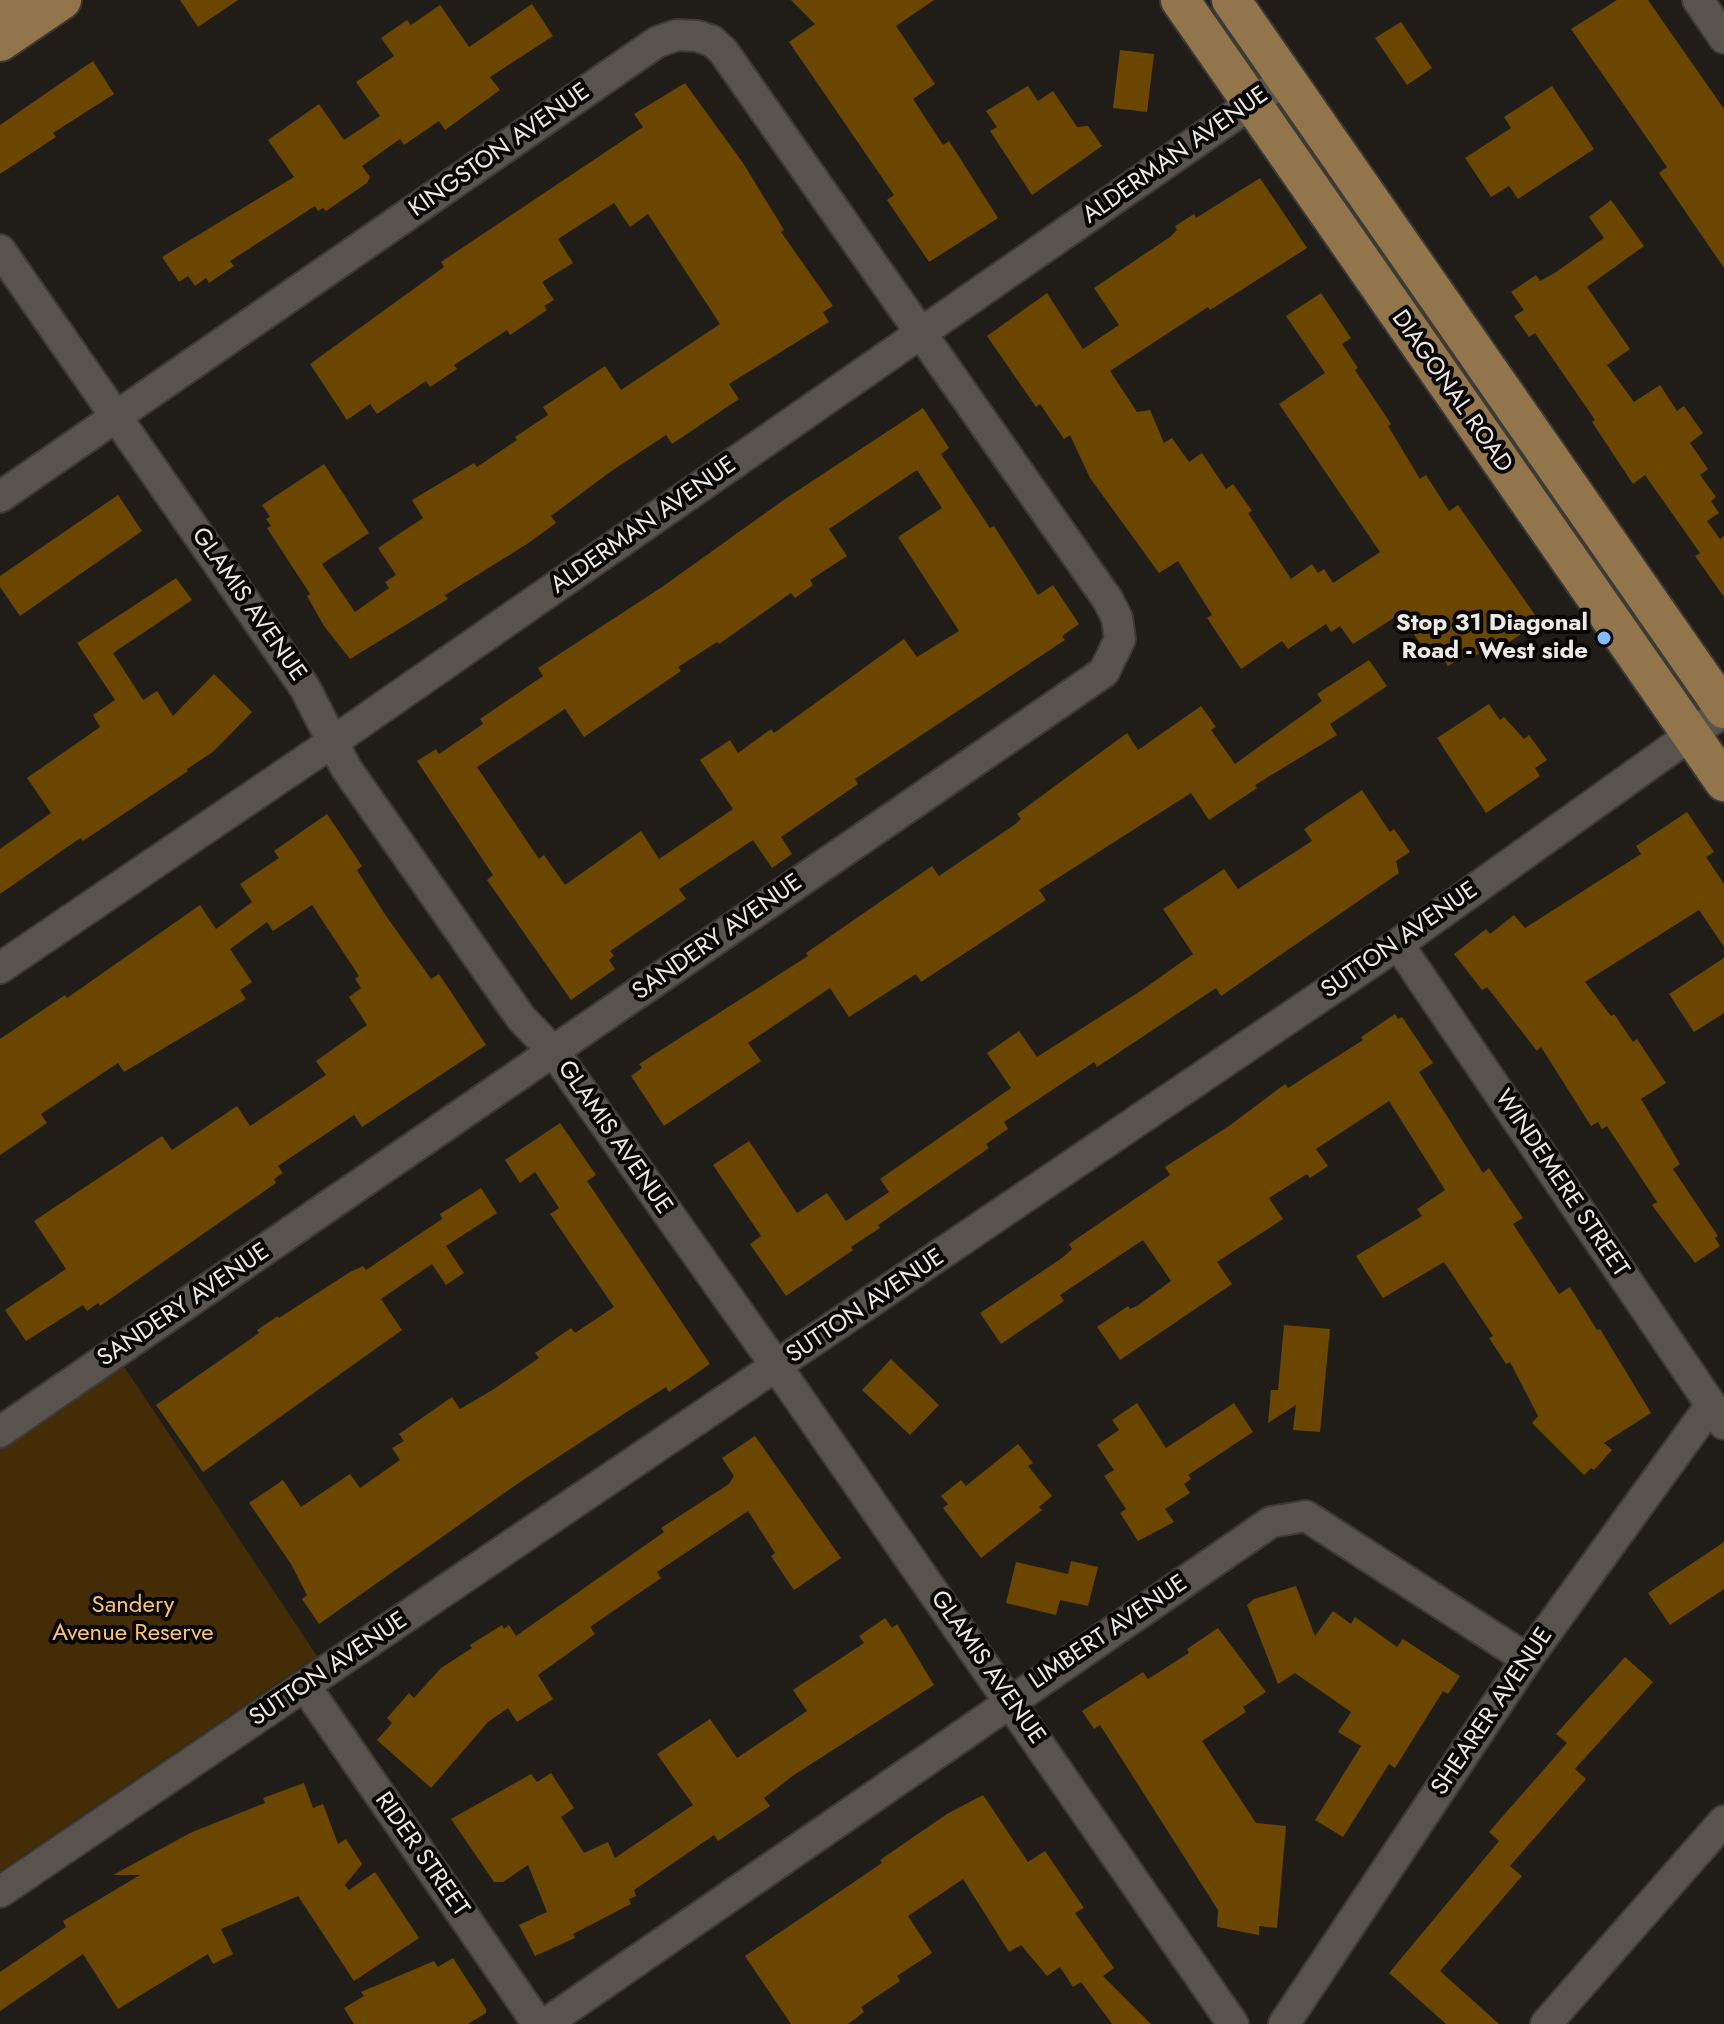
<!DOCTYPE html>
<html>
<head>
<meta charset="utf-8">
<style>
  body { margin:0 }
  canvas { display:block; background:#201c17 }
</style>
</head>
<body>
<canvas width="1724" height="2024"></canvas>
<script>
const c = document.querySelector('canvas').getContext('2d');
c.lineJoin = 'round';
function paint(path, color) {
  c.fillStyle = color;
  c.fill(path, 'evenodd');
}
function toPath(rows) {
  const path = new Path2D();
  for (const r of rows) {
    path.moveTo(r[0], r[1]);
    for (let i = 2; i < r.length; i += 2) path.lineTo(r[i], r[i + 1]);
  }
  return path;
}
function stroke(path, color, width, dash) {
  c.strokeStyle = color;
  c.lineWidth = width;
  c.lineCap = dash ? 'butt' : 'round';
  c.setLineDash(dash || []);
  c.stroke(path);
}
function label(font, color, halo, rows, align = 'center') {
  c.font = font + ' Jost,sans-serif';
  c.lineWidth = 8;
  c.setLineDash([]);
  c.textBaseline = 'middle';
  c.strokeStyle = halo;
  c.fillStyle = color;
  for (const [text, x, y, turn = 0] of rows) {
    c.save();
    c.translate(x, y);
    c.rotate((+turn || 0) * Math.PI / 180);
    c.textAlign = isNaN(turn) ? turn : align;
    if (halo) c.strokeText(text, 0, 0);
    c.fillText(text, 0, 0);
    c.restore();
  }
}
const green = toPath([
  [119,1359,317,1656,0,1871,0,1441]
]);
const building = toPath([
  [180,0,238,0,198,27],
  [791,0,934,0,896,26,935,84,913,99,943,145,949,141,998,218,929,262,887,200,894,195,789,42,815,24],
  [1617,0,1648,0,1724,109,1724,268,1659,173,1667,167,1571,29],
  [532,4,553,36,490,77,500,90,445,130,439,121,404,145,400,139,362,166,370,177,367,183,326,211,323,208,318,211,315,206,230,261,234,266,209,283,206,278,195,286,188,276,179,282,162,257,294,177,268,140,319,104,344,140,380,116,356,82,394,56,381,38,407,20,411,25,440,5,469,47],
  [1401,22,1432,68,1407,85,1375,38],
  [1120,50,1154,54,1147,112,1113,108],
  [93,61,114,94,53,133,56,137,0,174,0,125],
  [685,83,743,163,784,230,781,232,833,306,823,312,829,322,729,384,739,399,672,444,666,435,610,472,551,516,556,523,527,544,445,595,448,599,350,659,324,626,307,596,310,594,267,528,271,526,266,519,270,517,262,505,324,464,369,533,322,564,355,612,389,588,385,582,396,575,378,548,423,518,412,500,474,463,477,467,517,440,515,437,548,415,543,407,605,366,621,390,720,324,648,214,630,227,614,203,558,239,573,263,542,282,554,300,544,306,547,310,510,335,507,330,454,365,457,369,430,387,426,381,377,414,370,404,347,420,310,364,444,267,441,262,643,127,634,114],
  [1028,86,1038,101,1053,91,1077,127,1088,126,1102,146,1032,195,990,131,997,127,986,111],
  [1552,86,1594,149,1518,199,1509,186,1491,197,1465,158,1511,128,1504,117],
  [1260,178,1307,248,1210,310,1208,307,1110,371,1137,412,1150,410,1164,443,1172,438,1189,462,1202,453,1226,489,1233,484,1252,511,1248,513,1291,579,1312,564,1318,573,1324,569,1333,583,1380,552,1279,404,1325,373,1286,316,1321,293,1351,338,1342,344,1358,368,1355,370,1391,424,1388,426,1420,479,1426,475,1449,511,1458,505,1540,622,1509,642,1506,640,1497,646,1495,643,1475,656,1471,651,1448,666,1433,643,1424,649,1400,614,1353,644,1340,626,1331,632,1326,624,1288,649,1282,641,1241,669,1207,618,1212,615,1178,561,1159,573,1090,478,1070,435,1064,439,1040,404,1036,407,987,336,1047,293,1083,349,1119,325,1094,288,1170,237,1177,230,1175,226,1194,214,1196,218],
  [1611,200,1644,246,1587,287,1630,349,1607,365,1634,402,1660,385,1677,411,1684,406,1703,433,1690,443,1708,469,1700,475,1716,497,1711,501,1719,513,1707,521,1720,539,1724,536,1724,597,1695,556,1700,553,1645,475,1633,484,1592,422,1595,420,1535,333,1529,337,1514,316,1524,310,1511,292,1536,275,1540,281,1556,272,1604,238,1589,217],
  [923,408,949,448,941,454,990,528,994,526,1038,595,1053,585,1079,624,1062,636,1065,640,855,779,858,784,781,837,792,854,772,868,753,840,679,889,686,899,610,951,614,956,609,960,615,969,571,1000,487,880,493,875,417,761,436,749,439,754,483,724,480,719,543,676,538,668,662,587,785,499],
  [917,470,942,508,898,537,959,631,917,657,904,639,774,733,771,729,738,753,730,740,700,760,733,809,659,859,641,831,565,885,544,855,539,859,477,767,565,709,584,737,681,671,678,667,717,642,719,644,791,593,795,598,813,585,810,580,847,556,829,529],
  [118,495,142,531,20,616,0,587,0,576],
  [176,578,192,600,113,653,143,700,157,691,173,716,214,674,252,712,214,751,187,769,188,771,83,841,81,838,73,843,0,894,0,849,51,813,27,778,100,727,93,715,115,700,77,643],
  [1369,660,1387,686,1330,724,1337,735,1255,785,1257,788,1209,820,1191,793,1039,890,1046,900,1023,915,921,982,916,974,849,1017,830,988,748,1043,761,1061,664,1126,631,1076,642,1068,639,1064,808,956,806,953,932,866,939,876,1014,825,1021,819,1017,814,1127,733,1138,750,1201,706,1216,727,1211,730,1235,764,1322,701,1317,694],
  [1489,704,1500,720,1504,717,1524,739,1529,735,1547,760,1535,768,1540,776,1486,813,1437,738],
  [1362,790,1390,832,1394,829,1410,852,1396,861,1399,873,1221,996,1216,988,1097,1067,1094,1062,1004,1122,1008,1129,986,1144,989,1148,878,1225,880,1228,851,1247,853,1250,786,1296,750,1244,761,1236,713,1165,749,1141,797,1213,827,1193,846,1221,889,1192,880,1179,1011,1088,987,1053,1019,1031,1037,1057,1142,990,1193,954,1163,909,1224,869,1238,889,1312,841,1304,829],
  [1687,812,1714,852,1706,857,1724,884,1724,947,1699,910,1585,982,1611,1016,1614,1014,1633,1042,1637,1039,1666,1083,1641,1099,1680,1164,1673,1169,1718,1236,1715,1238,1720,1246,1695,1263,1652,1205,1657,1202,1607,1126,1602,1129,1598,1122,1591,1126,1541,1047,1537,1051,1487,987,1482,990,1454,954,1486,929,1490,934,1514,915,1525,928,1641,854,1636,846],
  [327,814,362,866,357,870,384,913,431,979,439,974,486,1045,362,1127,354,1115,278,1166,283,1173,274,1179,276,1183,100,1306,98,1303,87,1311,83,1305,26,1341,5,1310,66,1269,34,1221,162,1136,172,1150,237,1106,250,1126,326,1075,316,1061,367,1025,349,997,361,988,355,979,359,976,312,905,273,931,267,922,230,949,252,982,240,990,246,999,124,1072,118,1063,41,1114,47,1123,0,1155,0,1039,65,995,67,998,200,905,216,929,252,902,240,884,279,858,274,851],
  [1724,958,1724,1013,1694,1032,1669,994],
  [1395,1014,1398,1019,1402,1017,1433,1063,1419,1072,1483,1173,1489,1168,1523,1218,1513,1224,1559,1294,1570,1287,1597,1330,1600,1329,1651,1413,1604,1443,1612,1450,1594,1470,1591,1468,1584,1475,1532,1423,1538,1416,1510,1362,1506,1364,1489,1338,1493,1336,1444,1262,1383,1298,1356,1256,1422,1216,1417,1209,1445,1190,1389,1101,1316,1149,1328,1166,1310,1178,1307,1174,1269,1198,1283,1219,1217,1262,1232,1284,1120,1360,1097,1327,1128,1306,1130,1309,1137,1306,1171,1281,1143,1240,1060,1295,1064,1301,1001,1344,980,1313,1062,1258,1072,1249,1069,1244,1170,1175,1165,1167,1229,1126,1285,1084,1288,1088,1363,1040,1361,1037],
  [560,1123,596,1175,587,1181,710,1364,669,1392,666,1387,619,1417,517,1484,319,1624,302,1599,307,1595,291,1564,249,1503,283,1480,301,1507,350,1474,360,1488,400,1460,392,1448,404,1441,399,1434,452,1397,460,1409,494,1389,539,1358,535,1353,571,1328,575,1333,614,1307,550,1214,559,1208,535,1172,520,1183,505,1160],
  [481,1188,497,1213,446,1246,464,1273,446,1285,432,1264,381,1299,402,1330,203,1472,156,1405,259,1333,257,1330,278,1316,279,1318,350,1272,363,1266,366,1270,442,1219,440,1214],
  [1284,1325,1330,1329,1320,1432,1293,1430,1296,1405,1268,1423,1271,1390,1278,1390],
  [891,1359,939,1405,910,1435,862,1390],
  [1137,1403,1166,1448,1234,1403,1253,1432,1188,1475,1191,1479,1184,1484,1190,1493,1165,1509,1174,1522,1138,1541,1120,1513,1126,1509,1104,1476,1114,1470,1097,1445,1119,1430,1112,1420],
  [755,1436,841,1558,794,1590,771,1556,775,1553,748,1511,657,1572,661,1578,590,1627,595,1634,538,1675,553,1699,517,1722,508,1708,488,1722,431,1788,377,1740,392,1723,387,1718,409,1693,414,1698,441,1668,472,1648,470,1645,502,1625,504,1629,509,1625,516,1636,664,1532,661,1528,729,1484,734,1476,722,1458],
  [1018,1444,1033,1463,1028,1466,1052,1496,1039,1507,1042,1510,981,1558,943,1508,948,1504,941,1496,961,1480,966,1486],
  [1724,1542,1724,1589,1670,1625,1648,1593],
  [1071,1561,1098,1567,1088,1606,1060,1600,1056,1615,1006,1603,1016,1562,1068,1574],
  [1296,1586,1315,1636,1333,1611,1351,1624,1355,1617,1397,1647,1403,1639,1460,1676,1448,1694,1443,1691,1395,1768,1389,1764,1343,1837,1315,1820,1361,1746,1338,1732,1351,1712,1295,1673,1278,1684,1247,1605,1254,1599],
  [885,1618,892,1628,897,1624,934,1685,794,1775,764,1798,770,1806,718,1841,714,1835,634,1890,636,1896,629,1899,631,1904,573,1934,575,1938,535,1956,519,1925,547,1912,528,1865,503,1882,494,1882,451,1819,531,1774,537,1782,551,1773,574,1808,561,1817,584,1853,608,1842,615,1858,693,1805,657,1754,710,1719,737,1758,807,1711,793,1690,864,1643,859,1636],
  [1218,1628,1266,1692,1243,1707,1246,1712,1202,1741,1256,1823,1286,1826,1277,1928,1259,1926,1259,1935,1217,1927,1218,1910,1100,1725,1094,1729,1082,1711,1143,1672,1148,1679,1189,1653,1187,1649],
  [1625,1657,1653,1682,1575,1769,1586,1779,1510,1866,1522,1876,1440,1971,1499,2024,1446,2024,1389,1973,1499,1841,1489,1832,1567,1743,1556,1734],
  [304,1783,313,1808,323,1804,338,1844,346,1839,362,1864,345,1885,349,1890,375,1872,419,1938,354,1981,298,1896,221,1929,233,1954,213,1964,208,1954,118,2009,83,1954,0,2011,0,1972,66,1927,63,1921,140,1875,113,1875,190,1833,265,1803,263,1798],
  [983,1795,1028,1862,1045,1851,1084,1908,1075,1913,1114,1968,1103,1976,1151,2024,1112,2024,1081,1982,1073,1987,1060,1967,1047,1976,1021,1945,1009,1952,963,1879,908,1916,932,1953,897,1976,900,1981,861,2007,864,2012,848,2024,791,2024,745,1956,882,1863,880,1860,947,1814],
  [453,1958,486,2009,486,2013,468,2024,354,2024,344,2008,364,1996,361,1992,434,1961,438,1967]
]);
const minor = toPath([
  [1698,0,1724,38],
  [0,250,305,688,346,768,521,1018,554,1052,777,1367,1233,2024],
  [0,497,657,42,677,35,697,36,712,41,723,51,1108,600,1117,618,1120,639,1104,672,0,1432],
  [1398,944,1724,1424],
  [0,968,334,741,1285,80],
  [305,1686,538,2024],
  [0,1892,1398,944,1724,711],
  [545,2024,1271,1522,1306,1516,1527,1659],
  [1284,2024,1527,1659,1711,1405],
  [1546,2024,1724,1821]
]);
const major = toPath([
  [1180,0,1724,782],
  [1231,0,1724,709],
  [0,8,12,0],
  [0,42,62,0]
]);
const markers = [
  [1604,638,8,"#87bbfb"]
];
const streetNames = [
  ["KINGSTON AVENUE",500,151,-35],
  ["ALDERMAN AVENUE",1176,156,-35],
  ["DIAGONAL ROAD",1451,392,55],
  ["ALDERMAN AVENUE",644,526,-35],
  ["GLAMIS AVENUE",248,605,55],
  ["SANDERY AVENUE",718,938,-35],
  ["SUTTON AVENUE",1400,941,-35],
  ["GLAMIS AVENUE",614,1138,55],
  ["WINDEMERE STREET",1561,1184,56],
  ["SANDERY AVENUE",184,1306,-34],
  ["SUTTON AVENUE",866,1307,-34],
  ["LIMBERT AVENUE",1109,1633,-34],
  ["GLAMIS AVENUE",987,1668,55],
  ["SUTTON AVENUE",329,1670,-34],
  ["SHEARER AVENUE",1493,1712,-56],
  ["RIDER STREET",421,1855,55]
];
const poiNames = [
  ["Stop 31 Diagonal",1588,624],
  ["Road - West side",1588,652]
];
const parkNames = [
  ["Sandery",133,1606],
  ["Avenue Reserve",133,1634]
];
paint(green, '#442c06');
paint(building, '#6a4601');
stroke(minor, '#3c3936', 34);
stroke(major, '#3c3936', 42);
stroke(minor, '#58534c', 30);
stroke(major, '#92754b', 38);
for (const [x, y, r, color] of markers) {
  const dot = new Path2D();
  dot.arc(x, y, r, 0, 2 * Math.PI);
  c.fillStyle = color;
  c.fill(dot);
  stroke(dot, '#090705', 3);
}
label('24px', '#edeae6', '#090705', streetNames);
label('bold 24px', '#edeae6', '#090705', poiNames, 'right');
label('24px', '#f9c275', '#090705', parkNames);
</script>
</body>
</html>
